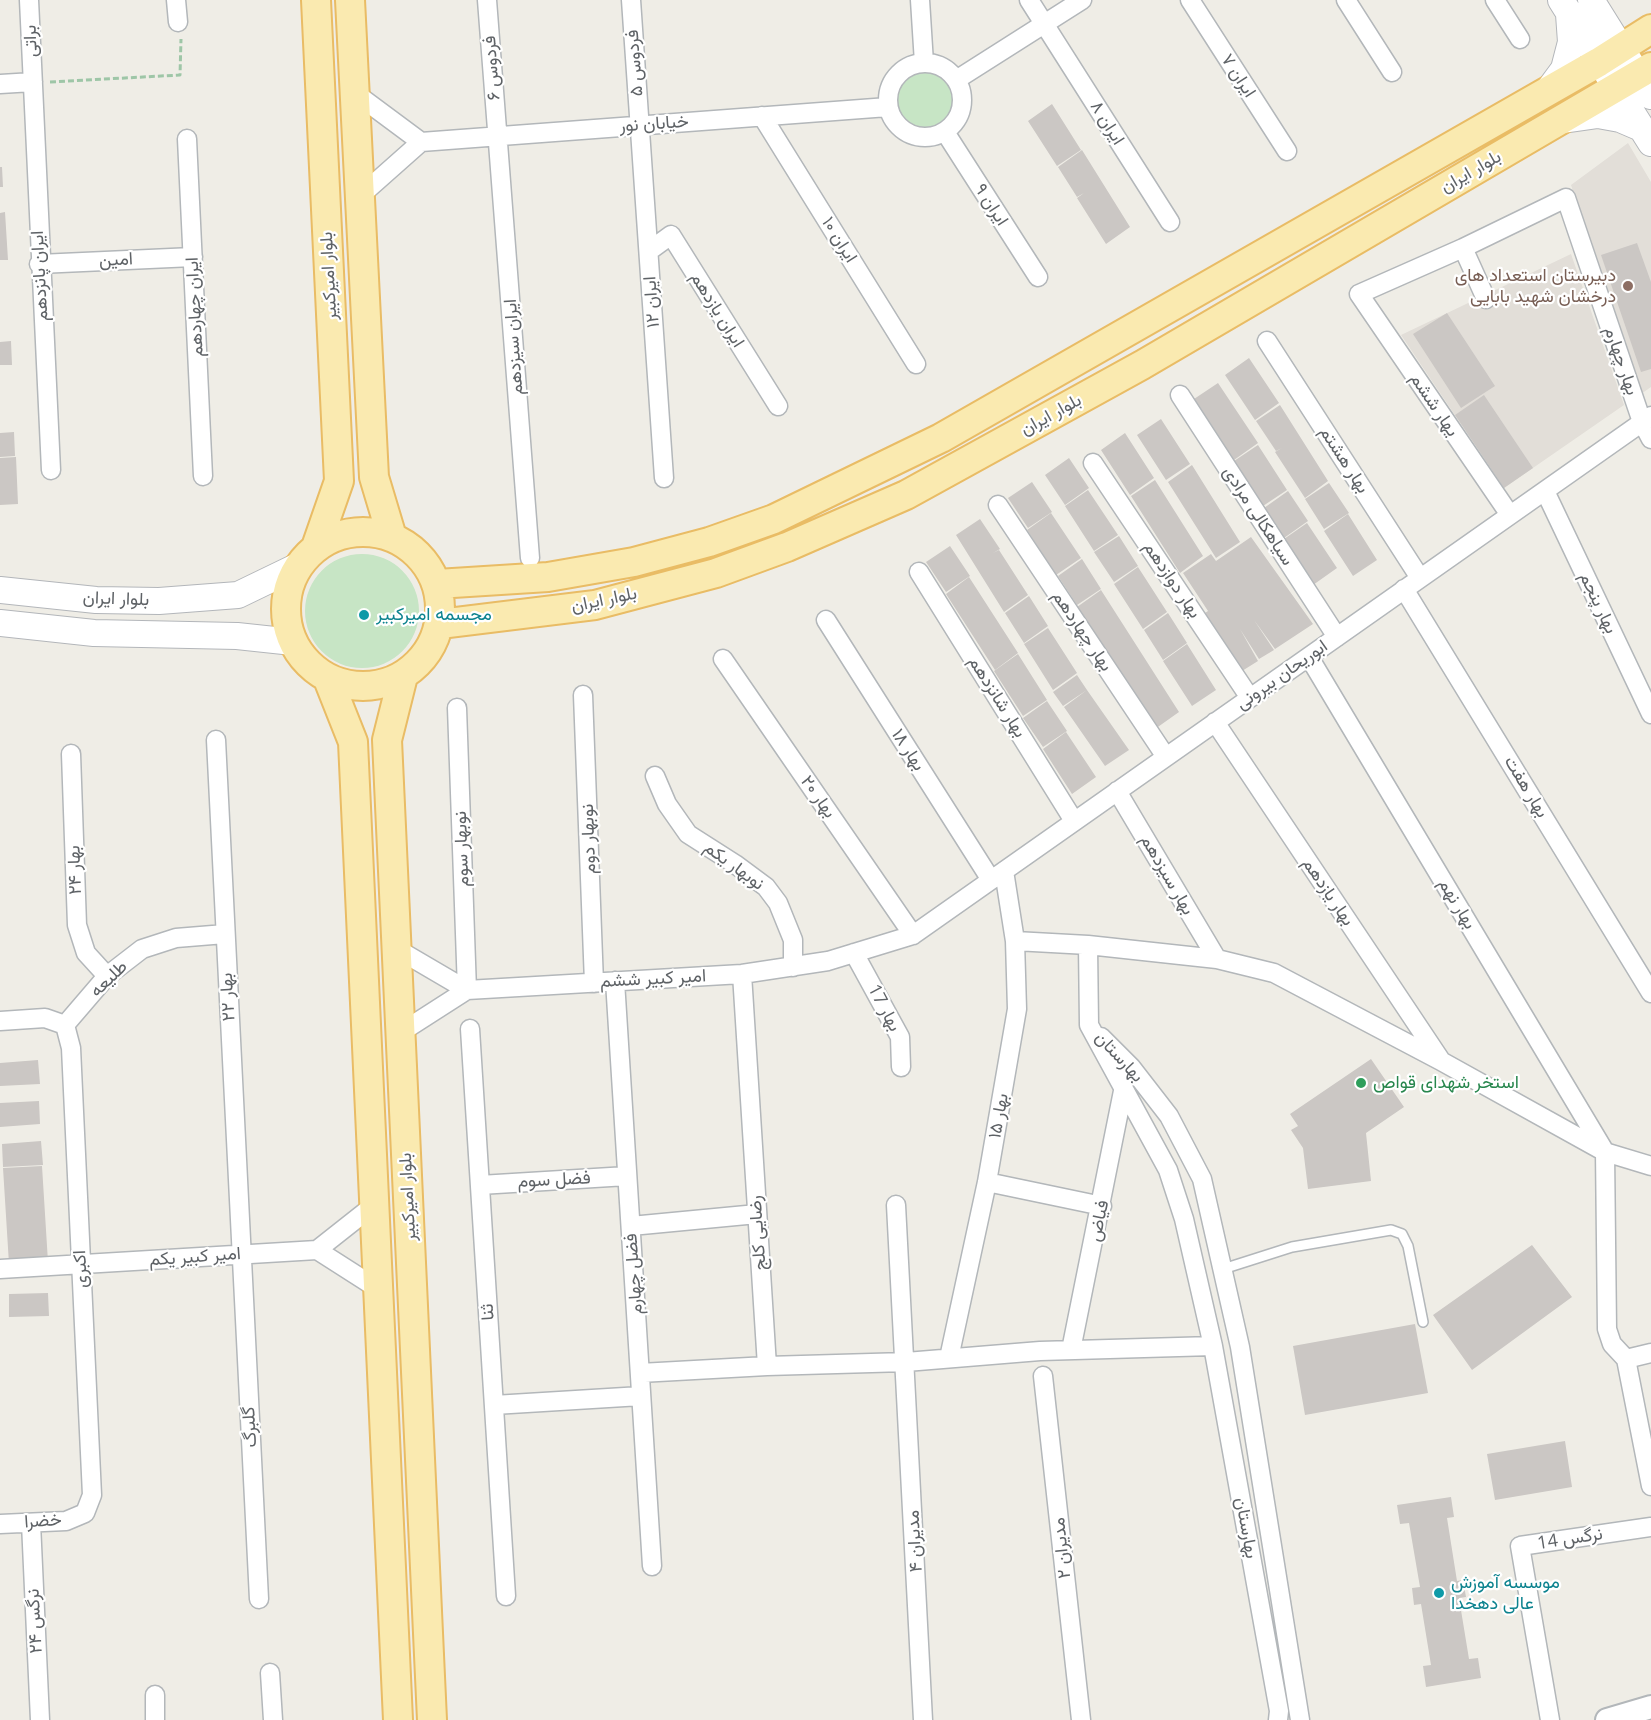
<!DOCTYPE html>
<html>
<head>
<meta charset="utf-8">
<style>
  body { margin:0 }
  canvas { display:block; background:#efede6 }
</style>
</head>
<body>
<canvas width="1651" height="1720"></canvas>
<script>
const c = document.querySelector('canvas').getContext('2d');
c.lineJoin = 'round';
function paint(path, color) {
  c.fillStyle = color;
  c.fill(path, 'evenodd');
}
function toPath(rows) {
  const path = new Path2D();
  for (const r of rows) {
    if (r.length === 3) {
      path.moveTo(r[0] + r[2], r[1]);
      path.arc(r[0], r[1], r[2], 0, 2 * Math.PI);
      continue;
    }
    path.moveTo(r[0], r[1]);
    for (let i = 2; i < r.length; i += 2) path.lineTo(r[i], r[i + 1]);
  }
  return path;
}
function stroke(path, color, width, dash) {
  c.strokeStyle = color;
  c.lineWidth = width;
  c.lineCap = dash ? 'butt' : 'round';
  c.setLineDash(dash || []);
  c.stroke(path);
}
function label(font, color, halo, rows, align = 'center') {
  c.font = font + ' "Open Sans",Vazirmatn,sans-serif';
  c.lineWidth = 4.5;
  c.setLineDash([]);
  c.textBaseline = 'middle';
  c.strokeStyle = halo;
  c.fillStyle = color;
  for (const [text, x, y, turn = 0] of rows) {
    c.save();
    c.translate(x, y);
    c.rotate((+turn || 0) * Math.PI / 180);
    c.textAlign = isNaN(turn) ? turn : align;
    if (halo) c.strokeText(text, 0, 0);
    c.fillText(text, 0, 0);
    c.restore();
  }
}
const education = toPath([
  [1628,143,1651,182,1651,387,1641,394,1571,185],
  [1571,254,1624,405,1504,488,1401,335]
]);
const green = toPath([
  [925,100,37],
  [362,611,57]
]);
const building = toPath([
  [1052,104,1081,150,1057,166,1028,121],
  [1082,150,1130,227,1106,244,1077,198,1084,193,1077,197,1058,167],
  [0,167,2,167,3,187,0,187],
  [5,212,8,260,0,260,0,213],
  [1637,243,1651,282,1651,369,1641,372,1601,255],
  [1447,313,1495,386,1461,408,1413,334],
  [11,341,12,365,0,365,0,342],
  [1249,358,1279,403,1255,420,1225,375],
  [1218,383,1258,443,1234,460,1194,399],
  [1484,395,1533,468,1504,488,1455,415],
  [1280,405,1328,481,1305,498,1275,452,1282,448,1276,451,1256,421],
  [1161,419,1190,464,1166,480,1137,435],
  [14,432,15,456,0,457,0,433],
  [1125,433,1154,478,1130,495,1101,450],
  [1258,445,1287,490,1263,506,1234,461],
  [16,457,18,504,0,505,0,458],
  [1069,458,1089,488,1065,505,1045,475],
  [1192,465,1240,542,1216,558,1168,482],
  [1155,480,1203,556,1180,573,1131,496],
  [1032,482,1052,512,1028,528,1008,498],
  [1329,483,1349,513,1324,529,1305,499],
  [1088,490,1118,535,1094,551,1065,506],
  [1288,491,1308,521,1284,538,1264,508],
  [1051,513,1081,558,1056,575,1027,530],
  [1348,514,1377,560,1353,576,1324,531],
  [980,519,1000,549,993,553,999,550,1028,595,1004,612,956,535],
  [1307,523,1337,568,1313,585,1284,539],
  [1119,536,1138,566,1114,582,1094,552],
  [1251,537,1313,624,1275,649,1254,620,1274,650,1259,659,1240,629,1258,661,1242,671,1205,613,1208,611,1183,573,1211,554,1216,561],
  [950,546,970,576,946,592,926,562],
  [1082,559,1101,589,1077,605,1058,576],
  [1138,567,1167,612,1143,629,1114,584],
  [969,577,1018,653,995,670,946,594],
  [1101,590,1179,712,1155,729,1077,607],
  [1029,596,1048,626,1024,643,1005,613],
  [1168,613,1187,643,1163,660,1144,630],
  [1048,628,1077,673,1053,690,1024,644],
  [1187,644,1216,690,1192,706,1163,661],
  [1018,654,1047,700,1023,716,994,671],
  [1077,675,1087,690,1063,706,1053,692],
  [1087,690,1129,750,1105,766,1064,707],
  [1047,701,1067,731,1043,747,1023,718],
  [1066,732,1096,777,1072,794,1043,749],
  [1371,1059,1404,1107,1366,1133,1371,1181,1308,1189,1303,1148,1291,1130,1298,1126,1290,1114],
  [38,1060,40,1084,0,1086,0,1063],
  [39,1101,40,1124,0,1127,0,1103],
  [41,1141,43,1165,3,1167,2,1144],
  [42,1166,48,1262,9,1264,3,1168],
  [1532,1245,1572,1297,1472,1370,1433,1315],
  [48,1293,49,1316,9,1317,9,1294],
  [1415,1324,1428,1393,1305,1415,1293,1346],
  [1565,1441,1572,1487,1495,1500,1487,1454],
  [1451,1497,1454,1517,1447,1518,1457,1581,1463,1580,1466,1597,1459,1598,1469,1659,1478,1658,1481,1678,1426,1687,1423,1666,1431,1665,1421,1604,1414,1605,1412,1588,1420,1587,1409,1523,1400,1524,1397,1505]
]);
const path = toPath([
  [50,82,180,75,181,39]
]);
const service = toPath([
  [1223,1269,1292,1247,1391,1230,1402,1234,1408,1246,1423,1322]
]);
const minor = toPath([
  [29,0,51,470],
  [176,0,178,22],
  [487,0,530,558],
  [631,0,664,478],
  [920,0,924,63],
  [1029,0,1170,222],
  [1190,0,1287,151],
  [1346,0,1392,72],
  [1495,0,1520,39],
  [925,100,37],
  [956,80,1082,0],
  [0,84,33,82],
  [355,93,421,142],
  [762,116,916,364],
  [945,132,1038,277],
  [187,139,203,476],
  [421,142,888,107],
  [359,197,421,142],
  [1463,248,1486,299],
  [649,251,671,235,778,406],
  [39,264,193,257],
  [1267,341,1420,578],
  [1180,395,1337,637],
  [1093,463,1250,698],
  [1545,491,1651,714],
  [998,505,1166,757],
  [1510,515,1359,294,1463,248,1566,198,1642,422,1651,439],
  [919,572,1074,821],
  [1404,589,1651,993],
  [826,620,991,880],
  [1309,657,1605,1152,1607,1329,1612,1344,1626,1359],
  [723,659,913,935],
  [583,695,594,983],
  [457,708,467,990],
  [1215,722,1440,1059],
  [216,740,259,1599],
  [71,754,77,925,86,953,107,976],
  [655,776,667,804,688,834,735,864,766,887,778,903,793,940,793,967],
  [1117,791,1217,959],
  [1015,941,1088,945,1217,959,1274,973,1441,1061,1605,1152,1651,1166],
  [1088,945,1089,1025,1168,1170,1184,1219,1213,1346,1279,1711,1278,1720],
  [397,949,467,990],
  [854,953,900,1037,901,1067],
  [615,981,652,1566],
  [0,1021,45,1018,65,1025],
  [65,1025,107,976,142,949,176,938,225,934],
  [470,1029,506,1596],
  [400,1033,467,990,742,974,828,961,913,935,1651,416],
  [1101,1037,1131,1067,1169,1116,1202,1179,1240,1347,1300,1720],
  [987,1182,1102,1206],
  [480,1185,627,1176],
  [896,1205,923,1720],
  [631,1226,757,1214],
  [317,1250,378,1289],
  [0,1269,317,1250,374,1205],
  [1071,1350,1123,1091],
  [1651,1353,1626,1359,1651,1486],
  [949,1358,987,1182,1017,1009,1015,941,1004,871],
  [767,1366,906,1362,1040,1351,1213,1346],
  [640,1373,767,1366,742,974],
  [1043,1376,1081,1720],
  [494,1405,641,1396],
  [31,1523,40,1720],
  [0,1524,66,1521,85,1513,92,1495,71,1048,65,1025],
  [270,1673,273,1720],
  [155,1695,155,1720],
  [1550,1720,1520,1546,1651,1527]
]);
const tertiary = toPath([
  [1607,1720,1651,1707]
]);
const secondary = toPath([
  [1561,0,1651,143],
  [1591,0,1651,96],
  [1547,92,1564,69,1571,42,1569,14],
  [1563,120,1598,115,1620,119,1641,128],
  [0,590,96,600,159,601,238,595,298,566],
  [0,623,94,633,237,636,293,642]
]);
const primary = toPath([
  [350,0,374,477,392,537],
  [363,609,77],
  [316,547,339,481,316,0],
  [437,584,548,577,634,562,709,542,774,519,941,438,1599,62,1651,29],
  [440,624,595,605,716,573,787,547,906,495,1142,365,1651,67],
  [403,676,387,740,432,1720],
  [328,679,353,742,398,1720]
]);
const markers = [
  [1628,286,6,"#8d6e63"],
  [364,615,6,"#0f9aa8"],
  [1361,1083,6,"#2e9e5b"],
  [1439,1593,6,"#0f9aa8"]
];
const streetNames = [
  ["براتی",31,41,-92],
  ["فردوس ۵",635,63,-94],
  ["فردوس ۶",492,68,-94],
  ["ایران ۷",1238,76,57],
  ["ایران ۸",1107,123,58],
  ["خیابان نور",654,124,-4],
  ["بلوار ایران",1471,172,-30],
  ["ایران ۹",991,205,57],
  ["ایران ۱۰",839,240,58],
  ["امین",116,260,-3],
  ["ایران پانزدهم",40,276,-93],
  ["بلوار امیرکبیر",329,276,-93],
  ["ایران ۱۲",652,302,-94],
  ["ایران چهاردهم",195,307,-93],
  ["ایران یازدهم",717,310,58],
  ["ایران سیزدهم",514,347,-94],
  ["بهار چهارم",1621,361,71],
  ["یهار ششم",1434,405,56],
  ["بلوار ایران",1051,415,-29],
  ["بهار هشتم",1344,460,57],
  ["سیاهکالی مرادی",1258,516,57],
  ["بهار دوازدهم",1172,580,56],
  ["بلوار ایران",116,599,2],
  ["بلوار ایران",604,600,-12],
  ["بهار پنجم",1598,603,65],
  ["بهار چهاردهم",1082,631,56],
  ["ابوریحان بیرونی",1282,675,-35],
  ["بهار شانزدهم",997,697,58],
  ["بهار ۱۸",908,750,57],
  ["بهار هفت",1526,787,59],
  ["بهار ۲۰",818,797,55],
  ["نوبهار دوم",589,839,-92],
  ["نوبهار سوم",462,849,-92],
  ["نوبهار یکم",734,866,36],
  ["بهار ۲۴",75,870,-92],
  ["بهار سیزدهم",1167,875,60],
  ["بهار یازدهم",1328,892,56],
  ["بهار نهم",1457,904,59],
  ["طلیعه",109,979,-44],
  ["امیر کبیر ششم",653,979,-3],
  ["بهار ۲۲",228,997,-93],
  ["بهار 17",884,1008,62],
  ["بهارستان",1119,1057,47],
  ["بهار ۱۵",999,1116,-80],
  ["فضل سوم",554,1180,-3],
  ["بلوار امیرکبیر",408,1197,-93],
  ["فیاض",1099,1221,-78],
  ["رضایی کلج",758,1233,-94],
  ["امیر کبیر یکم",195,1257,-4],
  ["اکبری",81,1269,-93],
  ["فضل چهارم",634,1274,-94],
  ["ثنا",488,1312,-94],
  ["گلبرگ",250,1427,-93],
  ["خضرا",43,1521,-4],
  ["بهارستان",1246,1528,80],
  ["نرگس 14",1570,1539,-9],
  ["مدیران ۴",915,1541,-93],
  ["مدیران ۲",1062,1548,-96],
  ["نرگس ۲۴",35,1621,-93]
];
const educationNames = [
  ["دبیرستان استعداد های",1616,276],
  ["درخشان شهید بابایی",1616,297]
];
const cultureNames = [
  ["مجسمه امیرکبیر",376,615],
  ["موسسه آموزش",1451,1583],
  ["عالی دهخدا",1451,1604]
];
const leisureNames = [
  ["استخر شهدای قواص",1373,1083]
];
paint(education, '#e2ded8');
paint(green, '#c7e5c5');
paint(building, '#cbc7c4');
stroke(service, '#b3b7ba', 12);
stroke(minor, '#b3b7ba', 21);
stroke(tertiary, '#b3b7ba', 26);
stroke(secondary, '#b3b6ba', 28);
stroke(primary, '#e9bc65', 32);
stroke(path, '#9ec6a7', 3, [6, 3]);
stroke(service, '#fff', 9);
stroke(minor, '#fff', 18);
stroke(tertiary, '#fff', 22);
stroke(secondary, '#fff', 26);
stroke(primary, '#faeab0', 28);
for (const [x, y, r, color] of markers) {
  const dot = new Path2D();
  dot.arc(x, y, r, 0, 2 * Math.PI);
  c.fillStyle = color;
  c.fill(dot);
  stroke(dot, '#fff', 2);
}
label('18px', '#5e6266', '#fff', streetNames);
label('18px', '#785e54', '#fff', educationNames, 'right');
label('18px', '#0d838f', '#fff', cultureNames, 'left');
label('18px', '#27864d', '#fff', leisureNames, 'left');
</script>
</body>
</html>
